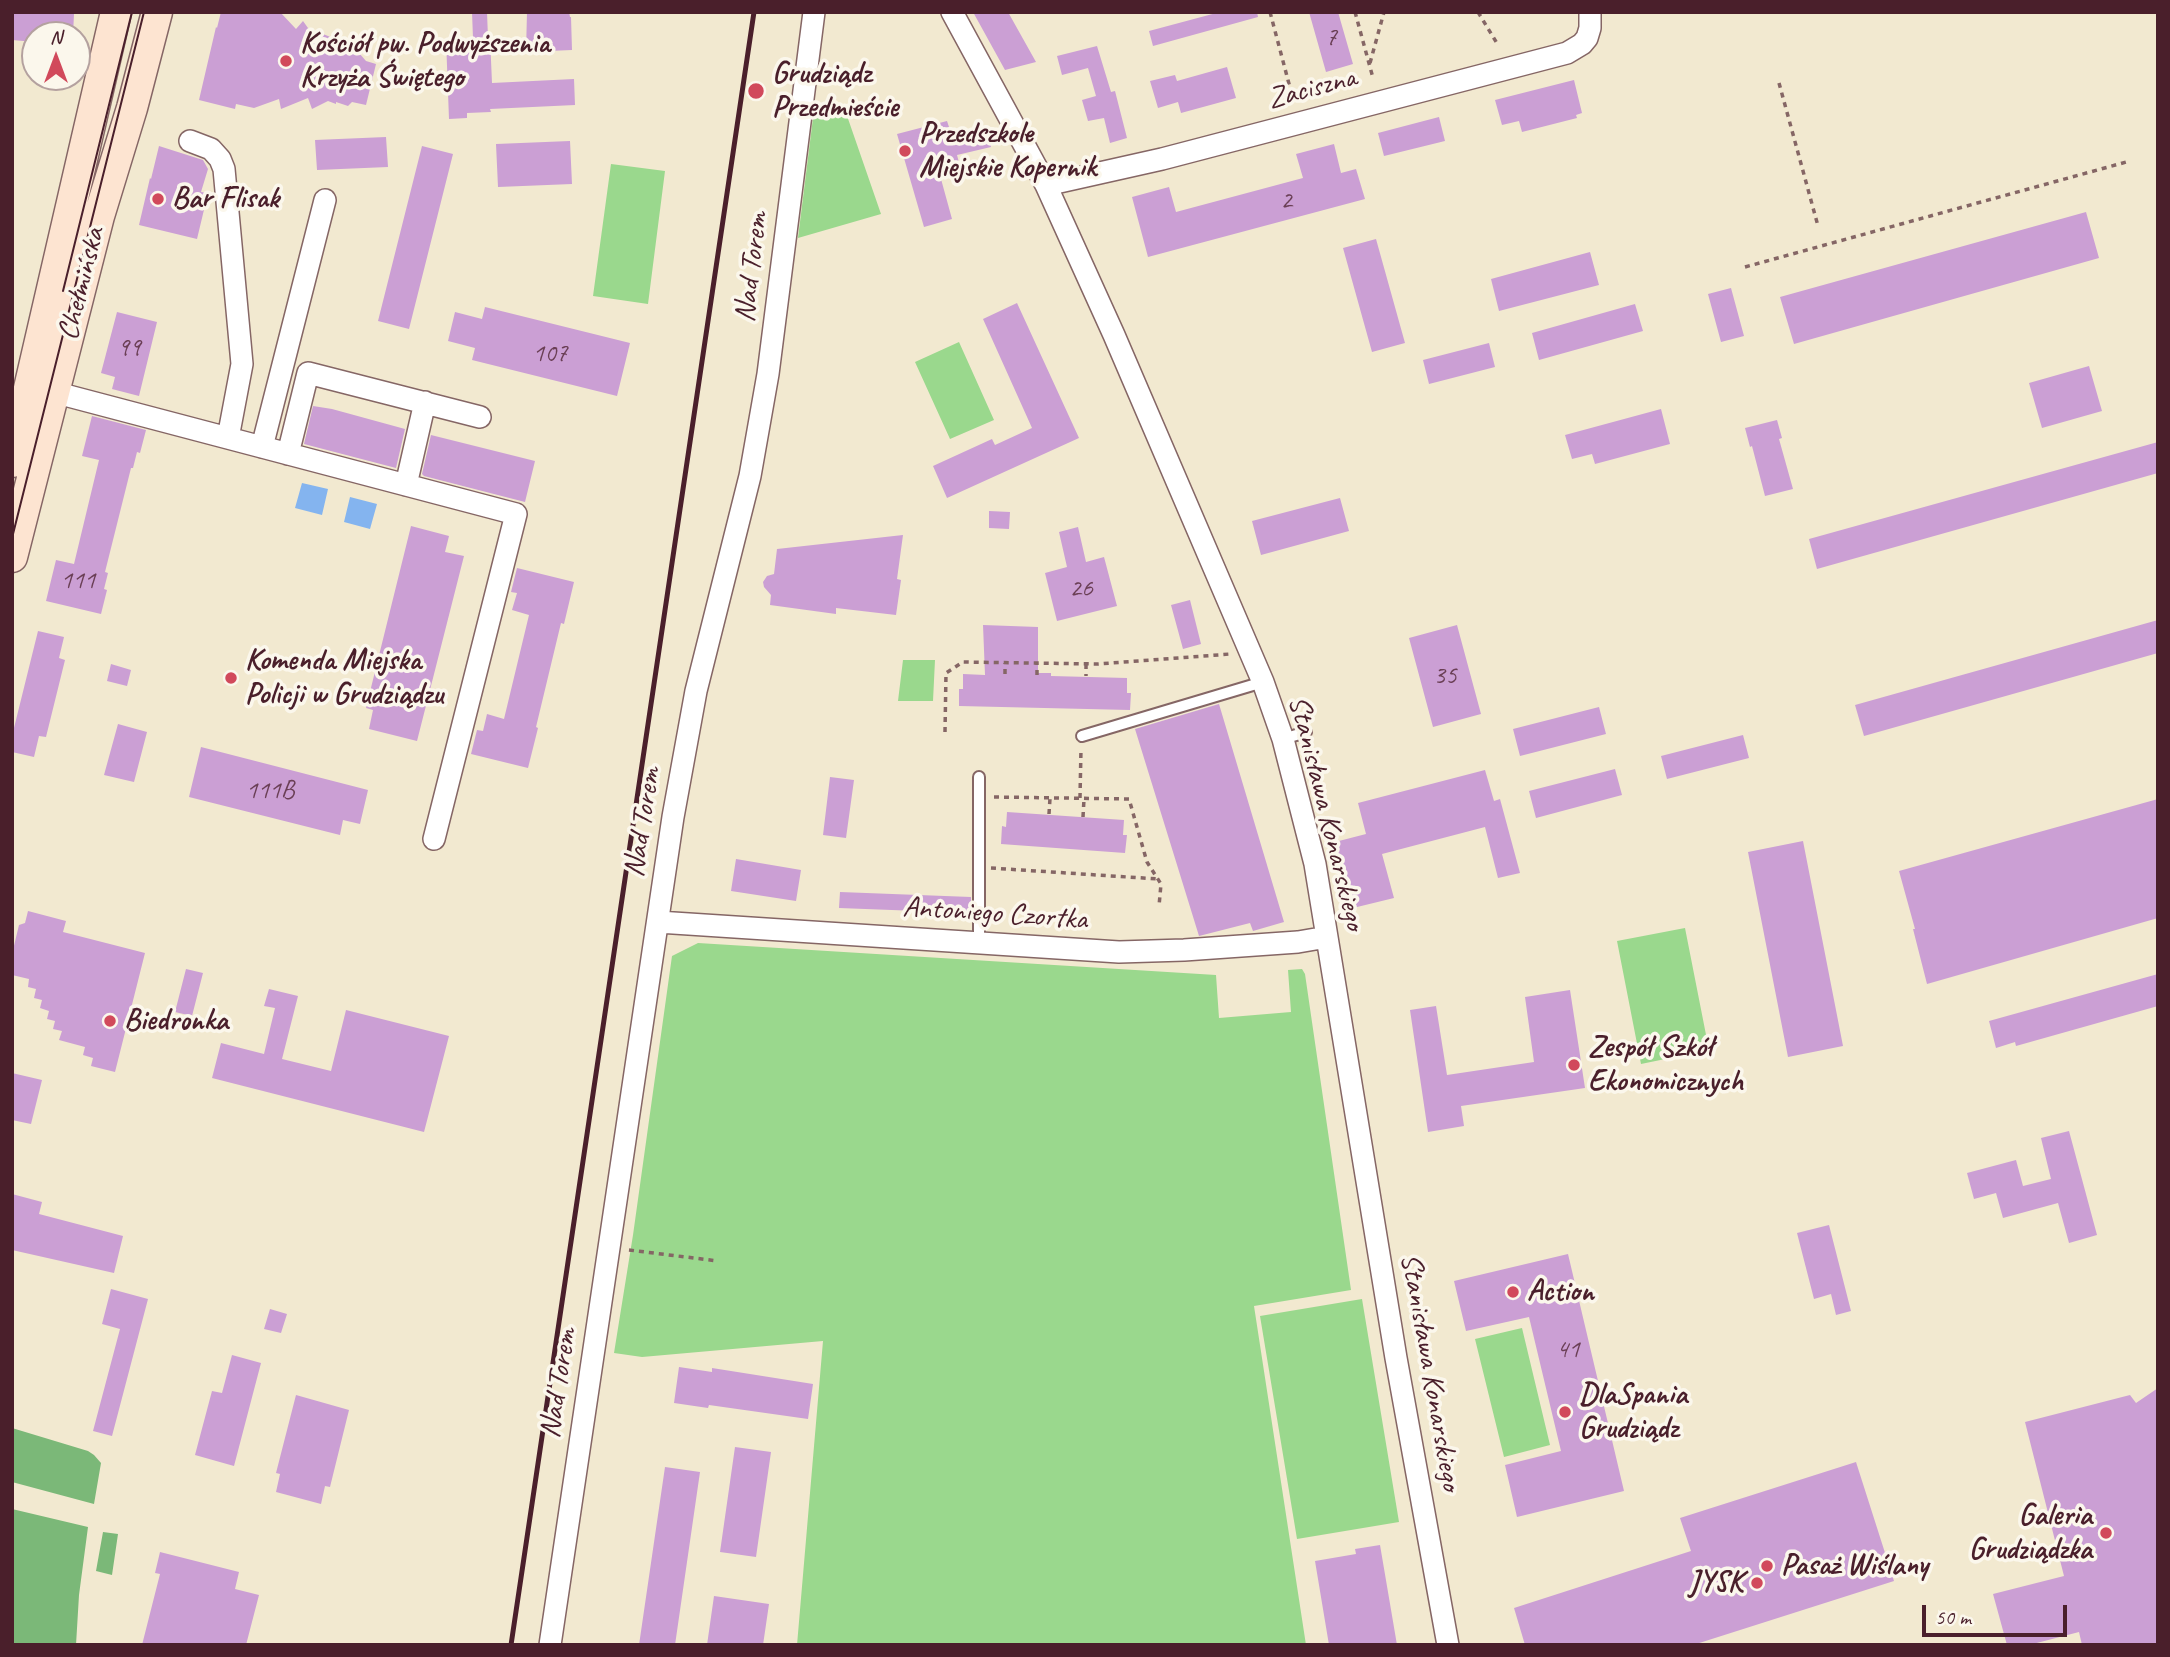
<!DOCTYPE html>
<html>
<head>
<meta charset="utf-8">
<style>
  body { margin:0 }
  #map { position:relative; width:2170px; height:1657px; overflow:hidden; background:#f2e9d0; font-family:Caveat,sans-serif }
  canvas { display:block }
  .frame { position:absolute; inset:0; border:14px solid #4a1f2b; pointer-events:none }
  .north { position:absolute; left:21px; top:21px; width:70px; height:70px; box-sizing:border-box; background:#fbf7ec; border:2px solid #b4a19f; border-radius:50%; rotate:0deg; font-size:19px; font-weight:700; line-height:28px; text-align:center; color:#4a1f2b }
  .north::after { content:''; display:block; margin:auto; width:24px; height:32px; background:#d1495b; clip-path:polygon(50% 0,100% 100%,50% 72%,0 100%) }
  .scale { position:absolute; left:1922px; top:1605px; width:145px; height:32px; box-sizing:border-box; border:4px solid #4a1f2b; border-top:0; padding-left:9px; font-size:21px; line-height:24px; white-space:nowrap; color:#4a1f2b; -webkit-text-stroke:5px #fbf7ec; paint-order:stroke }
</style>
</head>
<body>
<div id="map">
<canvas width="2170" height="1657"></canvas>
<div class="frame"></div>
<div class="north">N</div>
<div class="scale">50 m</div>
</div>
<script>
const c = document.querySelector('canvas').getContext('2d');
c.lineJoin = 'round';
function paint(path, color) {
  c.fillStyle = color;
  c.fill(path, 'evenodd');
}
function toPath(rows) {
  const path = new Path2D();
  for (const r of rows) {
    path.moveTo(r[0], r[1]);
    for (let i = 2; i < r.length; i += 2) path.lineTo(r[i], r[i + 1]);
  }
  return path;
}
function stroke(path, color, width, dash) {
  c.strokeStyle = color;
  c.lineWidth = width;
  c.lineCap = dash ? 'butt' : 'round';
  c.setLineDash(dash || []);
  c.stroke(path);
}
function label(font, color, halo, rows, align = 'center') {
  c.font = font + ' Caveat,sans-serif';
  c.lineWidth = 7;
  c.setLineDash([]);
  c.textBaseline = 'middle';
  c.strokeStyle = halo;
  c.fillStyle = color;
  for (const [text, x, y, turn = 0] of rows) {
    c.save();
    c.translate(x, y);
    c.rotate((+turn || 0) * Math.PI / 180);
    c.textAlign = isNaN(turn) ? turn : align;
    if (halo) c.strokeText(text, 0, 0);
    c.fillText(text, 0, 0);
    c.restore();
  }
}
const green = toPath([
  [815,102,845,110,881,214,798,238],
  [611,164,665,171,648,304,593,296],
  [959,342,994,420,950,439,915,362],
  [903,660,935,660,933,701,898,701],
  [1685,928,1709,1050,1641,1064,1617,941],
  [698,943,1216,975,1219,1018,1291,1012,1288,970,1302,969,1305,974,1351,1290,1254,1306,1306,1645,797,1645,823,1341,642,1357,614,1353,633,1235,672,956],
  [1362,1299,1399,1522,1297,1539,1260,1316],
  [1522,1328,1550,1445,1504,1457,1475,1339]
]);
const forest = toPath([
  [12,1428,88,1451,94,1455,101,1463,94,1504,12,1482],
  [12,1509,88,1527,79,1595,76,1645,12,1645],
  [103,1532,118,1534,112,1575,96,1571]
]);
const water = toPath([
  [302,483,328,489,322,515,295,508],
  [350,497,377,504,370,529,344,522]
]);
const building = toPath([
  [12,12,74,14,73,35,35,35,35,42,12,40],
  [221,12,280,12,296,29,303,21,308,28,353,46,366,61,376,64,366,105,352,102,348,106,336,102,336,104,328,101,312,109,308,98,281,109,279,99,254,108,236,104,235,109,199,100,216,27,217,28],
  [472,12,487,12,488,38,490,37,492,83,574,79,575,105,490,109,491,112,467,113,467,118,449,119,446,39,473,38],
  [527,12,569,12,570,17,571,17,572,50,526,52],
  [973,12,1008,12,1036,62,1005,70],
  [1220,12,1257,12,1258,17,1153,46,1149,31],
  [1309,12,1338,12,1353,64,1326,72],
  [1097,46,1111,92,1115,91,1127,138,1110,143,1104,118,1088,121,1082,100,1096,96,1088,68,1062,75,1057,56],
  [1227,67,1236,98,1181,113,1178,102,1158,108,1150,81,1175,75,1177,81],
  [1574,80,1582,113,1576,115,1577,118,1522,132,1519,121,1502,125,1495,100],
  [1439,117,1445,141,1384,156,1378,133],
  [947,121,953,139,987,130,991,147,957,155,962,174,941,179,952,219,924,227,897,134],
  [386,137,388,167,317,170,315,140],
  [570,141,572,184,498,187,496,144],
  [1334,144,1341,173,1356,169,1365,199,1148,257,1132,197,1169,187,1176,212,1303,178,1296,154],
  [159,146,203,160,208,169,201,192,208,193,197,239,139,225,150,178,151,179],
  [422,146,453,154,409,329,378,321],
  [2086,212,2099,258,1794,344,1780,297],
  [1376,239,1405,343,1372,352,1343,248],
  [1590,252,1599,285,1499,311,1491,279],
  [1731,288,1744,336,1721,342,1708,294],
  [1017,303,1079,438,947,498,933,466,992,439,995,445,1032,428,983,319],
  [1635,304,1643,331,1539,360,1532,333],
  [485,307,630,343,617,396,472,360,475,348,448,341,455,312,482,319],
  [117,312,157,322,139,396,112,389,115,377,101,373],
  [1489,343,1495,367,1429,384,1423,360],
  [2089,366,2102,411,2042,428,2029,383],
  [313,406,332,409,405,429,396,468,304,444],
  [1661,409,1670,444,1595,464,1592,454,1572,459,1565,435],
  [92,416,146,430,140,453,137,452,133,468,131,468,105,572,108,573,104,589,107,590,101,614,46,601,56,560,74,564,99,460,82,456],
  [1777,420,1782,438,1779,439,1793,489,1765,496,1752,446,1750,447,1745,428],
  [431,435,535,461,525,502,424,476,422,474],
  [2158,442,2158,473,1817,569,1809,539],
  [1340,498,1349,531,1261,555,1252,521],
  [989,511,1010,512,1009,529,989,528],
  [411,526,449,536,445,552,464,556,417,741,369,729,373,710,366,708],
  [1078,527,1086,562,1104,557,1117,606,1057,621,1045,573,1067,567,1059,532],
  [903,535,897,579,901,580,896,615,836,608,836,614,770,605,771,595,764,587,763,582,767,576,774,574,777,549],
  [517,568,574,582,564,624,561,623,536,727,538,728,528,768,471,754,477,730,483,731,487,714,504,719,529,615,512,610,517,593,511,592],
  [1190,600,1201,644,1183,649,1171,605],
  [2158,620,2158,653,1864,736,1855,705],
  [983,625,1038,627,1038,673,1051,673,1051,676,1127,678,1127,693,1131,693,1130,710,959,706,959,689,963,689,963,674,985,675],
  [1457,625,1481,714,1433,727,1409,638],
  [38,631,64,637,59,658,65,660,46,737,39,736,34,757,12,752,12,736],
  [111,664,131,670,127,686,107,681],
  [1219,704,1284,922,1253,931,1250,923,1199,936,1135,729],
  [1599,707,1606,734,1520,756,1513,729],
  [118,724,147,732,134,782,104,775],
  [1743,735,1749,758,1667,779,1661,756],
  [201,747,368,790,360,824,343,820,340,835,189,797],
  [1615,769,1622,795,1536,818,1529,791],
  [1485,770,1494,801,1500,799,1520,873,1498,878,1485,827,1382,854,1394,898,1353,908,1335,842,1366,834,1358,803],
  [830,777,854,780,846,838,823,835],
  [2158,799,2158,918,1927,984,1913,929,1915,929,1899,871],
  [1007,812,1124,820,1123,835,1127,835,1125,853,1001,844,1002,826,1006,827],
  [1803,841,1843,1046,1788,1057,1748,852],
  [736,859,801,870,796,901,731,891],
  [840,892,971,897,971,913,839,908],
  [28,911,66,921,63,932,145,953,115,1072,91,1066,93,1058,83,1055,85,1047,59,1040,62,1031,53,1029,55,1021,47,1019,49,1011,40,1008,42,1000,34,998,36,989,28,987,29,979,12,975,12,954,19,925,25,923],
  [186,969,203,973,192,1016,175,1012],
  [2158,974,2158,1006,2016,1046,2015,1042,1996,1048,1989,1021],
  [269,989,298,996,282,1059,331,1071,346,1010,449,1036,424,1132,212,1078,221,1043,264,1054,275,1008,264,1006],
  [1570,990,1585,1088,1461,1106,1464,1126,1428,1132,1410,1010,1436,1006,1447,1075,1534,1062,1525,997],
  [12,1073,42,1080,31,1124,12,1120],
  [2069,1131,2097,1235,2069,1243,2058,1203,2003,1218,1996,1193,1974,1199,1967,1173,2016,1160,2023,1186,2051,1179,2041,1138],
  [12,1194,42,1202,39,1214,123,1236,114,1273,12,1250],
  [1829,1225,1851,1311,1836,1315,1831,1294,1814,1299,1797,1233],
  [1568,1254,1624,1491,1517,1517,1505,1465,1561,1451,1529,1317,1466,1331,1454,1281],
  [111,1289,148,1299,112,1436,93,1431,120,1329,102,1324],
  [270,1309,287,1314,281,1333,264,1329],
  [232,1355,261,1363,234,1466,195,1455,212,1391,222,1393],
  [679,1367,712,1372,712,1368,813,1384,808,1419,709,1405,708,1408,674,1403],
  [2158,1388,2158,1645,2082,1645,2079,1632,2029,1645,2007,1645,1993,1594,2064,1576,2025,1422,2130,1395,2136,1403],
  [296,1395,349,1410,330,1487,325,1486,321,1504,276,1492,280,1474,276,1473],
  [735,1447,771,1452,756,1557,720,1552],
  [1856,1462,1894,1581,1693,1645,1525,1645,1514,1608,1691,1551,1680,1518],
  [665,1467,700,1472,675,1645,639,1645],
  [1380,1545,1397,1645,1329,1645,1315,1561,1356,1554,1355,1549],
  [160,1552,239,1572,235,1589,259,1595,246,1645,142,1645,160,1574,155,1573],
  [714,1596,769,1604,763,1645,707,1645]
]);
const path = toPath([
  [1270,12,1293,99],
  [1355,12,1373,78],
  [1478,12,1498,45],
  [1370,63,1384,12],
  [1779,83,1818,226],
  [1745,267,2130,161],
  [1086,664,1086,676],
  [1005,674,1005,663],
  [1037,675,1037,663],
  [945,732,946,673,963,662,1098,664,1230,654],
  [994,797,1129,799,1147,862,1161,884,1159,906],
  [1080,798,1081,748],
  [1049,814,1050,798],
  [1083,817,1084,799],
  [991,868,1158,879],
  [629,1250,718,1261]
]);
const service = toPath([
  [1082,736,1263,682],
  [1283,739,1306,732],
  [979,777,979,944]
]);
const minor = toPath([
  [952,12,1046,185,1114,335,1263,682,1283,739,1315,864,1396,1358,1448,1645],
  [190,141,211,149,220,159,224,169,242,364,228,438],
  [1046,185,1162,159,1567,53,1582,44,1587,38,1590,28,1590,12],
  [42,389,516,514,434,839],
  [262,447,325,200],
  [288,454,308,373,480,417],
  [406,485,425,402],
  [658,922,1119,952,1184,950,1298,942,1327,937],
  [550,1645,673,817,696,691,750,476,768,374,814,12]
]);
const secondary = toPath([
  [12,462,116,12],
  [12,557,99,216,132,108,157,12]
]);
const tram = toPath([
  [63,291,132,12],
  [12,538,144,12]
]);
const rail = toPath([
  [511,1645,754,12]
]);
const markers = [
  [286,61,7,"#d1495b"],
  [756,91,9,"#d1495b"],
  [905,151,7,"#d1495b"],
  [158,199,7,"#d1495b"],
  [231,678,7,"#d1495b"],
  [110,1021,7,"#d1495b"],
  [1574,1065,7,"#d1495b"],
  [1513,1292,7,"#d1495b"],
  [1565,1412,7,"#d1495b"],
  [2106,1533,7,"#d1495b"],
  [1767,1566,7,"#d1495b"],
  [1757,1583,7,"#d1495b"]
];
const numberNames = [
  ["7",1331,38],
  ["2",1286,201],
  ["99",129,348],
  ["107",550,354],
  ["111",78,581],
  ["26",1081,589],
  ["35",1445,676],
  ["111B",270,791],
  ["41",1568,1350]
];
const poiNames = [
  ["Kościół pw. Podwyższenia",300,44],
  ["Krzyża Świętego",300,78],
  ["Grudziądz",772,74],
  ["Przedmieście",772,108],
  ["Przedszkole",919,134],
  ["Miejskie Kopernik",919,168],
  ["Bar Flisak",172,199],
  ["Komenda Miejska",245,661],
  ["Policji w Grudziądzu",245,695],
  ["Biedronka",124,1021],
  ["Zespół Szkół",1588,1048],
  ["Ekonomicznych",1588,1082],
  ["Action",1527,1292],
  ["DlaSpania",1579,1395],
  ["Grudziądz",1579,1429],
  ["Galeria",2092,1516,"right"],
  ["Grudziądzka",2092,1550,"right"],
  ["Pasaż Wiślany",1781,1566],
  ["JYSK",1743,1583,"right"]
];
const streetNames = [
  ["Zaciszna",1312,89,-15],
  ["Nad Torem",752,267,-83],
  ["Chełmińska",82,284,-76],
  ["Stanisława Konarskiego",1326,813,76],
  ["Nad Torem",643,822,-81],
  ["Antoniego Czortka",995,914,4],
  ["Stanisława Konarskiego",1430,1372,80],
  ["Nad Torem",559,1383,-81]
];
paint(green, '#9ad88d');
paint(forest, '#7bb878');
paint(water, '#84b4ef');
paint(building, '#cb9fd4');
stroke(service, '#856665', 14);
stroke(minor, '#856665', 24);
stroke(secondary, '#856665', 33);
stroke(path, '#856665', 3.5, [5, 5]);
stroke(service, '#fff', 10);
stroke(minor, '#fff', 21);
stroke(secondary, '#fde4d1', 30);
stroke(tram, '#4a1f2b', 2);
stroke(rail, '#4a1f2b', 5);
for (const [x, y, r, color] of markers) {
  const dot = new Path2D();
  dot.arc(x, y, r, 0, 2 * Math.PI);
  c.fillStyle = color;
  c.fill(dot);
  stroke(dot, '#fbf7ec', 2.5);
}
label('26px', '#6a3f55', null, numberNames);
label('bold 30px', '#4a1f2b', '#fbf7ec', poiNames, 'left');
label('30px', '#4a1f2b', '#fbf7ec', streetNames);
</script>
</body>
</html>
